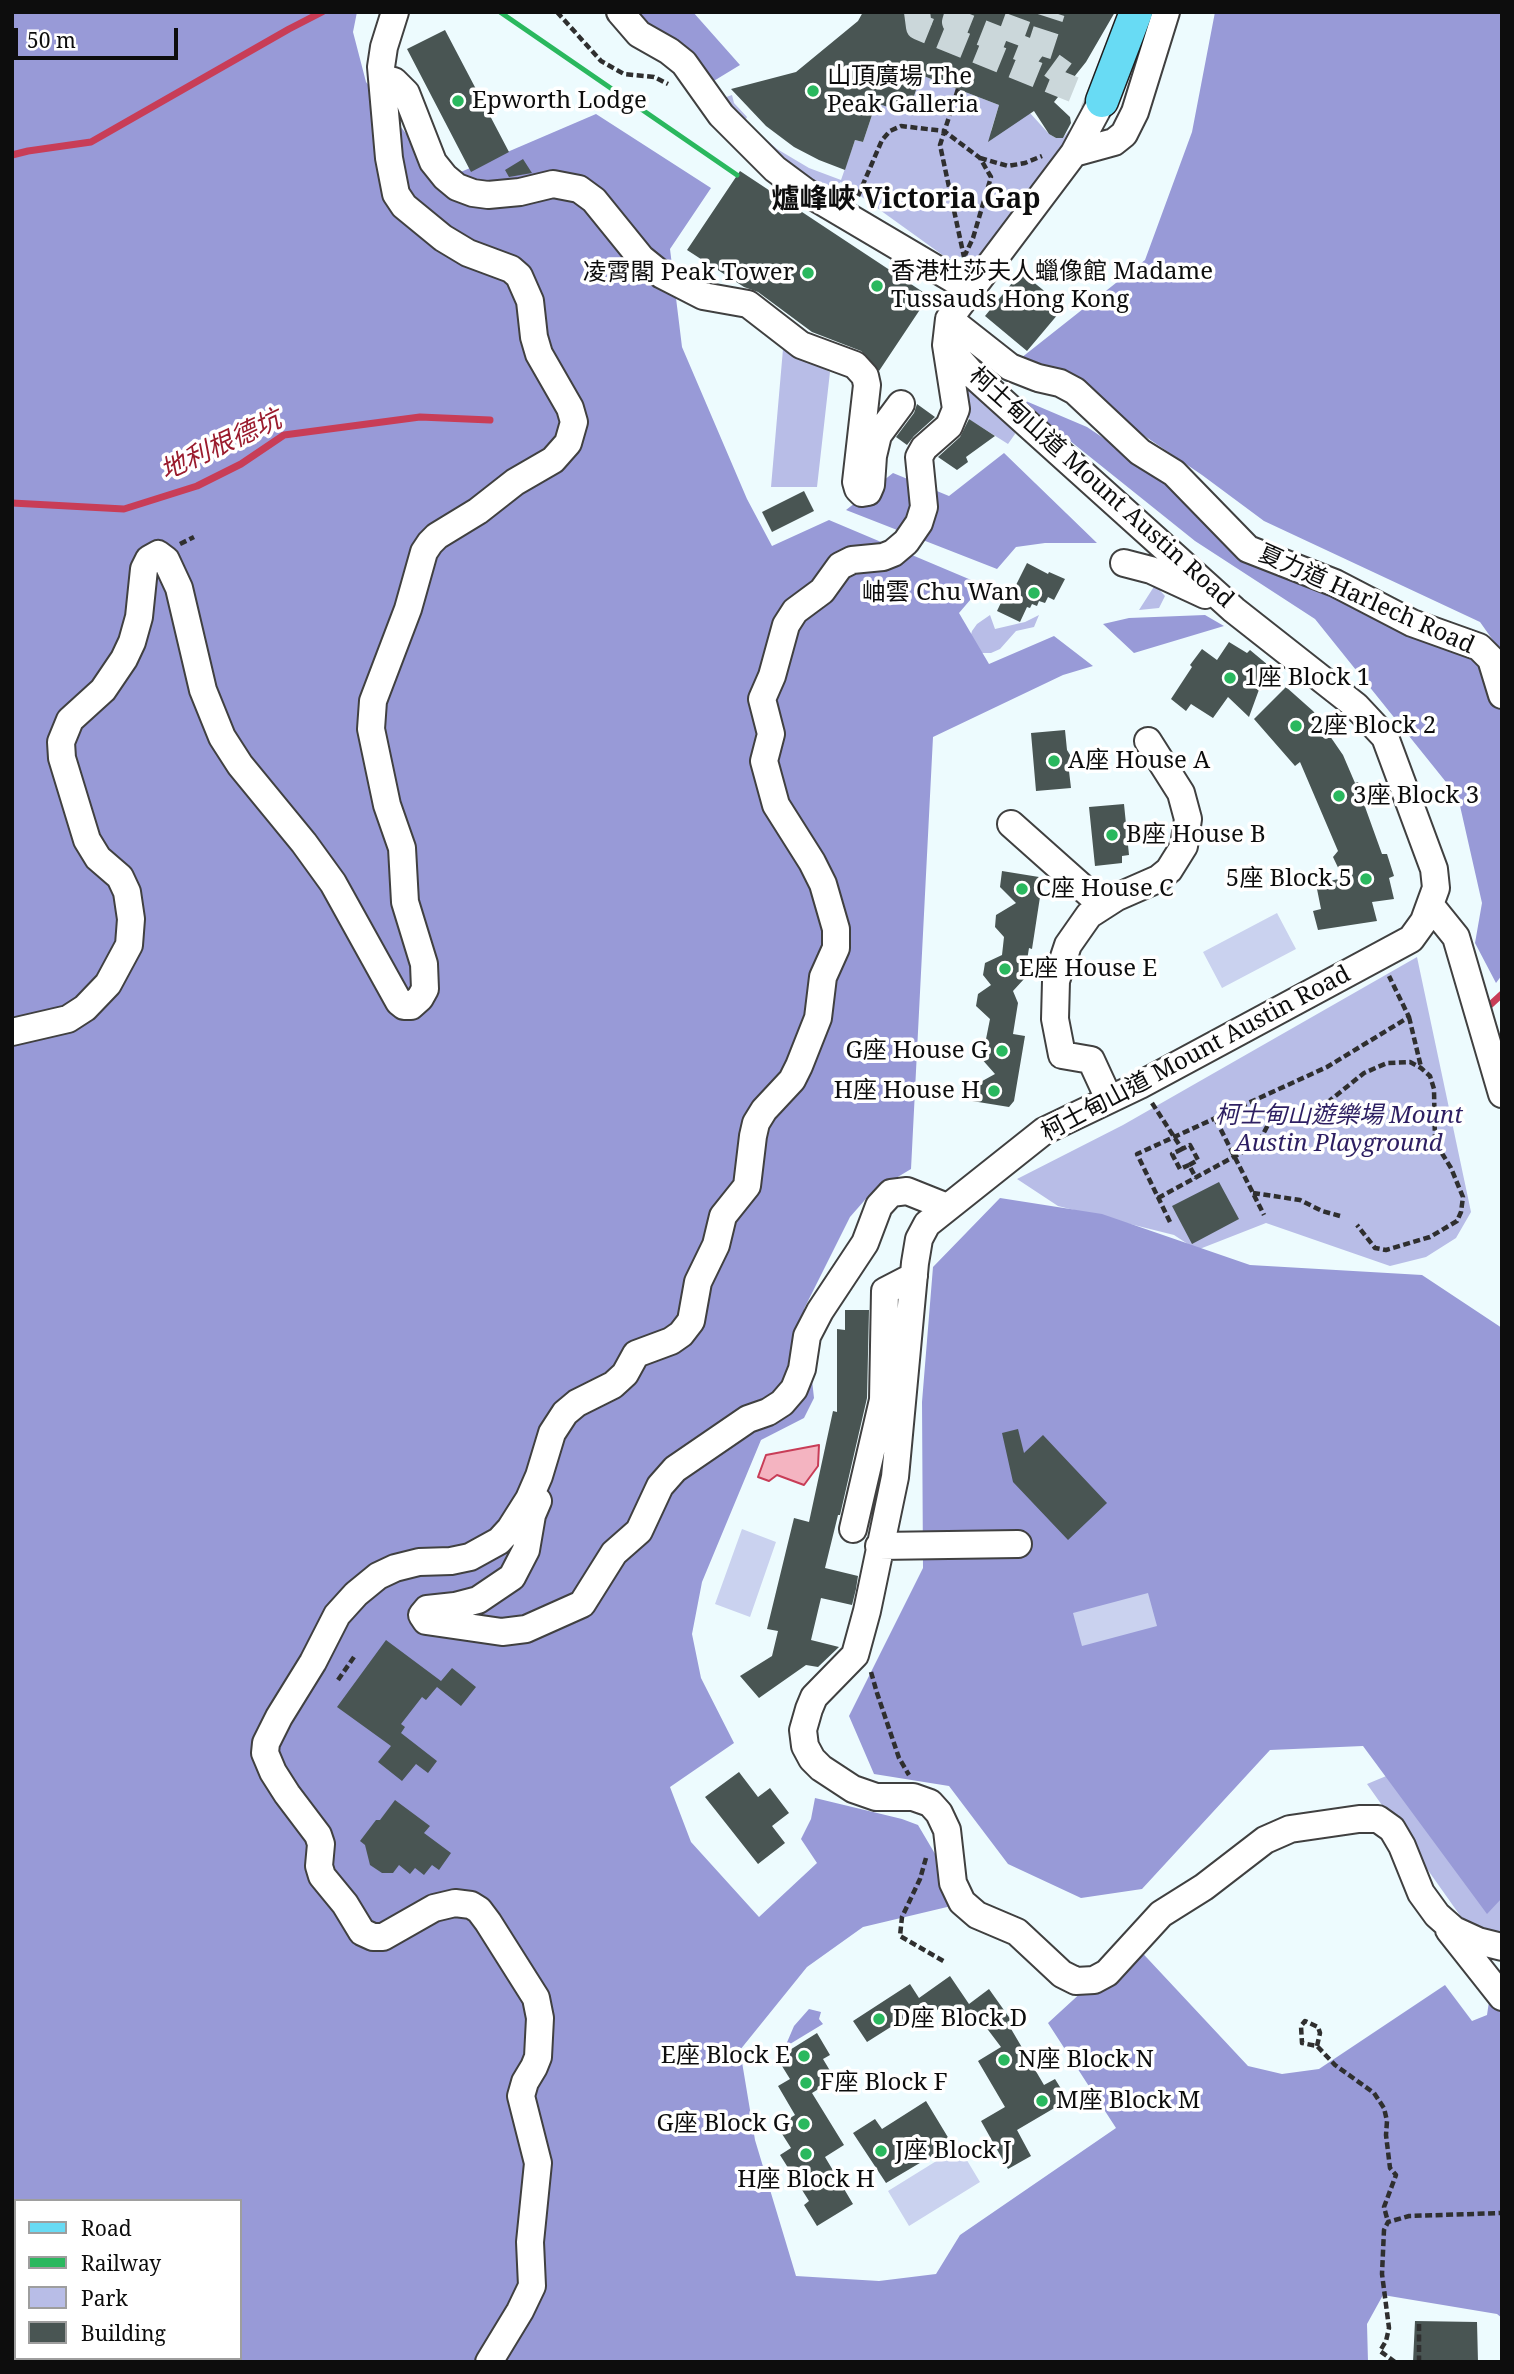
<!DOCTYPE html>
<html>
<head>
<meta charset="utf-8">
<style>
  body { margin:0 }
  #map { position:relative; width:1514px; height:2374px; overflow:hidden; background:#edfbfe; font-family:"Noto Serif",serif }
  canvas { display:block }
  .frame { position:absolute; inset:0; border:14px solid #0d0d0d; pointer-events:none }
  .legend { position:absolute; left:14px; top:2199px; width:228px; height:161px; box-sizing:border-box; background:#fff; border:2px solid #9e9e9e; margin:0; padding:9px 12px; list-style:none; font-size:21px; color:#0d0d0d }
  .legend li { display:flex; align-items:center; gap:14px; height:35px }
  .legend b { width:35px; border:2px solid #9e9e9e }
  .scale { position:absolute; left:14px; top:28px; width:164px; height:32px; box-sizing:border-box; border:4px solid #0d0d0d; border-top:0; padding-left:9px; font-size:21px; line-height:24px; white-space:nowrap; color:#0d0d0d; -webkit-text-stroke:5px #fff; paint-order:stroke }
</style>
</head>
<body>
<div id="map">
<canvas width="1514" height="2374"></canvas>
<div class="frame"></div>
<ul class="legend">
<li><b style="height:9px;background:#68dbf4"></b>Road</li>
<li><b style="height:9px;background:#2ab85e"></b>Railway</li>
<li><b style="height:19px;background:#b8bde7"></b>Park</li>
<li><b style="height:19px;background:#495553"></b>Building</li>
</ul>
<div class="scale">50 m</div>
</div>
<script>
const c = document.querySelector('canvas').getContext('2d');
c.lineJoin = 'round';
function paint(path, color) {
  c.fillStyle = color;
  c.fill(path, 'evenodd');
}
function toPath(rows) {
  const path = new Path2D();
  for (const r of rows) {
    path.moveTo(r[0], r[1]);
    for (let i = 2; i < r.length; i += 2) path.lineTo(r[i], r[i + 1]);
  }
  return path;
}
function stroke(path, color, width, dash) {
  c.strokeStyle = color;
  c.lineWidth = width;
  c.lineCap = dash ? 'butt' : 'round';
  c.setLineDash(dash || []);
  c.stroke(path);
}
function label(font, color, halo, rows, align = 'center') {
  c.font = font + ' "Noto Serif","Noto Sans TC",serif';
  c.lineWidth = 7;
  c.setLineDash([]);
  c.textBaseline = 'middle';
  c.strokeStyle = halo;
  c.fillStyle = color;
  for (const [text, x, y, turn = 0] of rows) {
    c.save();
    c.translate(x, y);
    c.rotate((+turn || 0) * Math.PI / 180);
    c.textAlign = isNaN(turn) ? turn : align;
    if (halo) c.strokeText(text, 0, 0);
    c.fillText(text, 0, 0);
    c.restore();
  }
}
const green = toPath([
  [921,75,999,105,991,131,1030,113,1049,134,1056,138,1063,138,1069,130,1076,138,984,260,964,256,948,259,841,182,829,190,814,189,715,101,732,95,734,103,747,117,745,121,777,149,809,168,841,180,855,140,863,142,876,103,908,114],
  [783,349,830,372,817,487,771,487],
  [965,381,1013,427,1015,434,1008,444,970,420,966,411],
  [1155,585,1165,596,1159,608,1139,610],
  [990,615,995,629,1025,622,1039,615,1034,627,1016,631,1000,649,991,653,979,653,970,638,972,631,977,624],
  [1417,957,1471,1212,1456,1238,1426,1257,1390,1266,1266,1223,1197,1250,1174,1235,1058,1206,1017,1179,1123,1125],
  [1502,1728,1502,1938,1471,1931,1367,1784]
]);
const forest = toPath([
  [12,12,357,12,353,32,366,82,442,180,596,114,711,188,670,249,682,347,747,499,772,546,829,520,983,585,959,613,989,664,1054,636,1093,666,1063,675,933,737,911,1169,871,1193,850,1217,804,1309,814,1398,804,1418,761,1440,702,1582,692,1634,701,1678,734,1743,670,1787,691,1842,759,1917,817,1863,801,1839,811,1819,815,1798,902,1819,918,1825,964,1903,863,1927,807,1967,740,2050,755,2140,796,2276,879,2281,936,2274,960,2235,1116,2128,1048,2023,1134,1944,1248,2066,1282,2074,1319,2069,1445,1985,1472,2021,1487,2015,1493,1975,1502,1979,1502,2318,1497,2314,1383,2295,1367,2324,1368,2362,12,2362],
  [16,2201,240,2201,240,2358,16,2358],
  [622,12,693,12,740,65,694,93,624,27],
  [1215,12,1502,12,1502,653,1480,622,1264,521,1202,475,1099,405,1021,358,1145,260,1192,132],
  [1014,396,1087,427,1188,495,1252,542,1464,641,1502,696,1502,975,1496,983,1475,943,1482,903,1458,797,1315,619,1195,541],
  [1004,453,1097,543,1045,543,1016,547,997,569,846,510,893,473,949,496],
  [1205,615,1224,626,1134,653,1103,624,1129,618],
  [1000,1198,1102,1214,1250,1265,1422,1275,1502,1328,1502,1898,1487,1914,1363,1746,1270,1750,1142,1889,1081,1898,1008,1864,949,1786,874,1774,849,1716,923,1568,922,1402,933,1267],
  [809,2009,821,2012,819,2019,823,2024,785,2047,794,2026]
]);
const pitch = toPath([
  [1277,913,1296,949,1222,988,1203,952],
  [742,1529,776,1542,750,1617,715,1604],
  [1148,1593,1157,1626,1082,1646,1073,1613],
  [959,2147,980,2182,909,2226,888,2191]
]);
const water = toPath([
  [819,1445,818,1466,804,1485,777,1475,769,1481,758,1477,766,1455,819,1445]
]);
const stream = toPath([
  [12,155,28,151,91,142,289,29,322,12],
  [12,503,124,509,197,486,241,464,284,435,420,417,490,420],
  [1490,1005,1502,994]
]);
const building = toPath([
  [863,12,1115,12,1086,62,1054,102,1070,117,1071,123,1063,138,1056,138,1049,134,1034,111,988,142,999,105,921,75,908,114,876,103,863,142,855,140,845,170,819,160,794,147,766,126,731,89,796,72,858,21],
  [445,30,509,152,471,172,407,49],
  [523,159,532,173,509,177,505,170],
  [740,171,929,296,879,371,861,351,812,332,758,292,744,287,687,250],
  [1021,272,1064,307,1027,351,985,316],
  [917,404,935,417,914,436,907,445,896,437,914,413],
  [969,419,995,436,966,457,968,462,957,470,938,457,960,437],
  [804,491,814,511,772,532,762,512],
  [1027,563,1048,574,1049,572,1065,579,1054,600,1048,597,1045,603,1039,601,1037,606,1032,604,1030,608,1027,607,1020,622,997,611,1006,592,1011,595],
  [1229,642,1247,653,1250,650,1268,665,1249,717,1228,697,1213,718,1191,704,1186,711,1171,699,1192,667,1190,665,1202,649,1217,660],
  [1286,687,1313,711,1325,725,1323,726,1343,755,1355,783,1358,782,1368,803,1364,804,1382,854,1387,854,1394,876,1389,878,1394,899,1372,902,1377,921,1318,930,1313,911,1321,909,1316,884,1343,878,1333,857,1338,851,1300,762,1295,766,1254,719],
  [1065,730,1067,750,1075,763,1069,771,1071,788,1036,791,1031,733],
  [1124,804,1126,824,1134,840,1128,845,1129,855,1122,856,1122,863,1095,866,1089,807],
  [1002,871,1039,877,1042,884,1032,949,1029,948,1024,979,1013,991,1018,1003,1013,1034,1025,1036,1014,1101,1009,1107,972,1101,975,1085,995,1074,980,1057,983,1045,985,1044,990,1019,976,1006,978,994,991,985,983,975,985,963,1002,955,1004,937,995,927,996,915,1016,903,1000,887],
  [1219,1182,1239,1219,1192,1244,1172,1206],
  [845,1310,869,1310,867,1398,840,1515,838,1515,825,1568,858,1576,856,1589,852,1605,821,1598,811,1640,839,1647,818,1667,806,1665,759,1698,740,1676,772,1656,778,1631,767,1629,794,1518,809,1522,833,1411,837,1412,837,1329,845,1330],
  [1018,1429,1024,1453,1043,1435,1107,1503,1068,1540,1013,1482,1002,1433],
  [386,1640,441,1681,452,1668,476,1687,461,1706,437,1687,426,1700,422,1697,401,1724,405,1727,401,1733,437,1761,428,1773,416,1764,402,1781,378,1762,391,1746,337,1707],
  [739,1772,758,1797,770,1788,789,1813,772,1826,785,1843,758,1864,705,1797],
  [395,1800,430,1826,424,1833,451,1853,439,1870,432,1865,424,1875,415,1868,410,1874,399,1865,393,1873,382,1873,370,1865,365,1845,360,1841,376,1820,380,1820],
  [950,1976,969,2004,989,1989,1011,2020,1007,2022,1044,2085,1055,2079,1068,2100,1017,2130,1031,2156,1008,2169,981,2121,1005,2107,978,2061,1001,2047,973,2010,954,2023,943,2006,911,2027,905,2018,867,2042,853,2021,910,1984,919,1998],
  [817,2033,830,2055,823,2059,835,2079,812,2093,844,2145,825,2157,853,2204,817,2226,804,2205,809,2201,780,2155,791,2148,777,2126,795,2115,778,2086,790,2079,777,2058],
  [926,2101,952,2144,886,2183,853,2133,875,2119,882,2129],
  [1415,2321,1477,2322,1478,2362,1413,2362]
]);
const minorTunnel = toPath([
  [917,12,919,27,1102,101],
  [958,12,955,22,1038,55,1064,74],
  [1009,42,1020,12],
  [1038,55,1052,12]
]);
const path = toPath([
  [557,12,601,61,624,74,654,77,668,84],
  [958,89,940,145,964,257],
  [980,158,1008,166,1025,163,1042,156],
  [858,196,882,140,890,131,901,126,944,131,980,158,991,177,973,238,965,255],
  [180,544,194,537],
  [1409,1017,1421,1067],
  [1152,1103,1182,1149,1190,1145,1198,1160,1189,1165,1196,1178],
  [1216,1120,1264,1215],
  [1182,1149,1172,1154,1180,1169,1189,1165],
  [1253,1193,1300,1200,1322,1211,1340,1216],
  [1158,1198,1250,1148,1262,1136,1269,1123,1277,1119,1306,1115,1323,1106,1364,1073,1387,1063,1410,1062,1421,1068,1430,1076,1434,1089,1435,1142,1451,1168,1463,1197,1461,1212,1457,1221,1430,1237,1386,1250,1375,1248,1357,1225],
  [1170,1222,1137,1154,1327,1067,1409,1017,1389,976],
  [871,1672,877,1693,899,1758,909,1775],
  [338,1680,354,1657],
  [926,1858,920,1879,902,1917,900,1936,945,1962],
  [1317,2046,1320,2033,1318,2027,1305,2021,1301,2026,1302,2043,1317,2046,1335,2065,1374,2093,1384,2108,1387,2121,1386,2135,1390,2168,1396,2175,1384,2207,1388,2222],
  [1419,2324,1419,2362],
  [1395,2362,1380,2351,1386,2341,1389,2328,1382,2274,1384,2230,1388,2222,1409,2216,1502,2213]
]);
const minor = toPath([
  [620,12,639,34,669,51,684,63,721,115,775,169,806,192,970,289],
  [382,78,394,81,406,93,433,162,445,177,457,187,473,193,488,195,520,192,553,184,579,189,594,200,641,258,662,275,703,296,748,304,801,345,855,365,865,376,867,385,856,482,858,489,862,493,868,492,871,485,873,456,878,435,901,404],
  [1074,153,1114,142,1124,134,1135,112,1166,12],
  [949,319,1010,367,1038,378,1060,383,1075,391,1140,452,1174,473,1248,549,1335,583,1412,623,1479,647,1491,659,1502,695],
  [946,345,972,374,1234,610,1356,706,1385,737,1434,869,1436,888,1424,921,1411,939,1140,1085,1044,1131,927,1224,919,1239,915,1263,895,1477,867,1611,855,1655,814,1697,809,1709,803,1730,805,1746,812,1759,821,1768,853,1789,876,1797,913,1797,930,1803,939,1813,947,1830,953,1883,962,1902,977,1915,1017,1932,1062,1974,1076,1981,1094,1980,1107,1973,1161,1914,1204,1887,1265,1840,1290,1829,1359,1819,1378,1819,1392,1829,1402,1846,1421,1893,1437,1915,1454,1930,1478,1941,1502,1947],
  [1124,563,1151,570,1205,595],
  [1011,824,1102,905],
  [1431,906,1456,937,1502,1094],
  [12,1032,68,1019,85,1008,108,984,129,945,131,919,127,892,120,877,98,858,87,840,62,758,61,742,70,720,103,690,124,659,132,642,139,617,144,569,149,559,158,554,166,560,179,588,203,690,222,737,240,765,304,843,333,883,399,1002,404,1006,411,1006,420,998,425,989,424,964,405,902,402,848,387,805,371,729,373,701,408,609,424,552,430,543,437,536,478,511,515,482,553,460,568,443,574,422,570,408,539,354,534,337,530,301,519,276,511,269,468,253,443,238,404,206,396,194,389,158,381,67,384,47,395,12],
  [1109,1099,1091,1060,1062,1055,1055,1019,1056,981,1068,945,1089,915,1117,897,1158,879,1169,870,1184,846,1188,819,1181,793,1148,741],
  [538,1501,532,1515,526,1550,512,1577,478,1600,455,1606,427,1609,422,1615,426,1621,502,1632,526,1629,582,1604,614,1553,639,1531,660,1486,675,1469,748,1419,768,1412,782,1403,794,1389,802,1369,807,1336,820,1311,865,1243,879,1206,891,1193,907,1191,947,1207],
  [853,1529,883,1400,885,1291,914,1276],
  [879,1546,1018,1544],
  [1449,1930,1502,1997],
  [489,2362,520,2311,532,2286,530,2242,538,2163,521,2096,525,2082,534,2067,538,2057,540,2018,536,1998,488,1922,479,1910,471,1905,455,1903,434,1908,383,1937,373,1937,362,1932,345,1904,322,1876,319,1866,321,1844,318,1835,287,1794,273,1772,265,1753,266,1743,279,1717,313,1662,337,1615,356,1594,378,1576,395,1568,419,1562,451,1561,470,1557,499,1541,510,1529,529,1499,539,1476,552,1433,565,1413,577,1403,613,1385,625,1374,636,1354,671,1341,681,1334,691,1321,698,1282,716,1245,723,1216,747,1186,753,1136,756,1123,764,1110,792,1080,799,1066,818,1018,823,977,836,948,836,929,823,884,812,862,776,805,764,761,771,734,762,699,772,676,786,625,795,611,822,591,840,566,852,560,883,557,893,553,906,542,919,523,924,507,919,457,924,448,949,426,956,409,946,345,949,319,1074,153,1102,101]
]);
const major = toPath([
  [1102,101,1136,12]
]);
const rail = toPath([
  [500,12,737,175]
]);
const markers = [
  [813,91,7,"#2ab85e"],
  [458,101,7,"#2ab85e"],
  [808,273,7,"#2ab85e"],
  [877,286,7,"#2ab85e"],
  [1034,593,7,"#2ab85e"],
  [1230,678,7,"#2ab85e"],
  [1296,726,7,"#2ab85e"],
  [1054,761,7,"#2ab85e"],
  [1339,796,7,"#2ab85e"],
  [1112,835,7,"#2ab85e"],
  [1366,879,7,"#2ab85e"],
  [1022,889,7,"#2ab85e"],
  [1005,969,7,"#2ab85e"],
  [1002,1051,7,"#2ab85e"],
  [994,1091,7,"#2ab85e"],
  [879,2019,7,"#2ab85e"],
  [804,2056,7,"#2ab85e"],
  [1004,2060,7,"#2ab85e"],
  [806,2083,7,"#2ab85e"],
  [1042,2101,7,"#2ab85e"],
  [804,2124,7,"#2ab85e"],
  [881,2151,7,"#2ab85e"],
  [806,2154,7,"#2ab85e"]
];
const poiNames = [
  ["山頂廣場 The",827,77],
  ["Peak Galleria",827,105],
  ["Epworth Lodge",472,101],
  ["香港杜莎夫人蠟像館 Madame",891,272],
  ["Tussauds Hong Kong",891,300],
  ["凌霄閣 Peak Tower",794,273,"right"],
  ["岫雲 Chu Wan",1020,593,"right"],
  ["1座 Block 1",1244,678],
  ["2座 Block 2",1310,726],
  ["A座 House A",1068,761],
  ["3座 Block 3",1353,796],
  ["B座 House B",1126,835],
  ["5座 Block 5",1352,879,"right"],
  ["C座 House C",1036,889],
  ["E座 House E",1019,969],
  ["G座 House G",988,1051,"right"],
  ["H座 House H",980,1091,"right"],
  ["D座 Block D",893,2019],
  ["E座 Block E",790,2056,"right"],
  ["N座 Block N",1018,2060],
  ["F座 Block F",820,2083],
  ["M座 Block M",1056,2101],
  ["G座 Block G",790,2124,"right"],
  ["J座 Block J",895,2151],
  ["H座 Block H",806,2180,"center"]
];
const streetNames = [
  ["柯士甸山道 Mount Austin Road",1101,488,42],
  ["夏力道 Harlech Road",1366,600,24],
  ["柯士甸山道 Mount Austin Road",1196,1054,-28]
];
const parkNames = [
  ["柯士甸山遊樂場 Mount",1339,1116],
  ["Austin Playground",1339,1144]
];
const waterNames = [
  ["地利根德坑",221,446,-25]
];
const quarterNames = [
  ["爐峰峽 Victoria Gap",906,200]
];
paint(green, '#b8bde7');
paint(forest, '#989ad7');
paint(pitch, '#cad2ef');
paint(water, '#f4b4c1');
stroke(water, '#c83d57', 2);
stroke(stream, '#c83d57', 7);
paint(building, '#495553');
stroke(minorTunnel, '#cbd7da', 26, [26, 13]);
stroke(minor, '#404040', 30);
stroke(major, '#1e1e1e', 35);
stroke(path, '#2f2f2f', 4.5, [7, 3.5]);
stroke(minor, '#fff', 26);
stroke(major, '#68dbf4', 32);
stroke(rail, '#2ab85e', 5);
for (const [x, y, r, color] of markers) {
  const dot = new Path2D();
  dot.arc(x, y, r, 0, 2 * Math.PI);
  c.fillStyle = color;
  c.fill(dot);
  stroke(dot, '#fff', 2.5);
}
label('24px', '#0d0d0d', '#fff', poiNames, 'left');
label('24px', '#0d0d0d', '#fff', streetNames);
label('italic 24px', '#2d1f62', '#fff', parkNames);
label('italic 26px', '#9a1b2d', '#fff', waterNames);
label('bold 28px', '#0d0d0d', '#fff', quarterNames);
</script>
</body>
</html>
